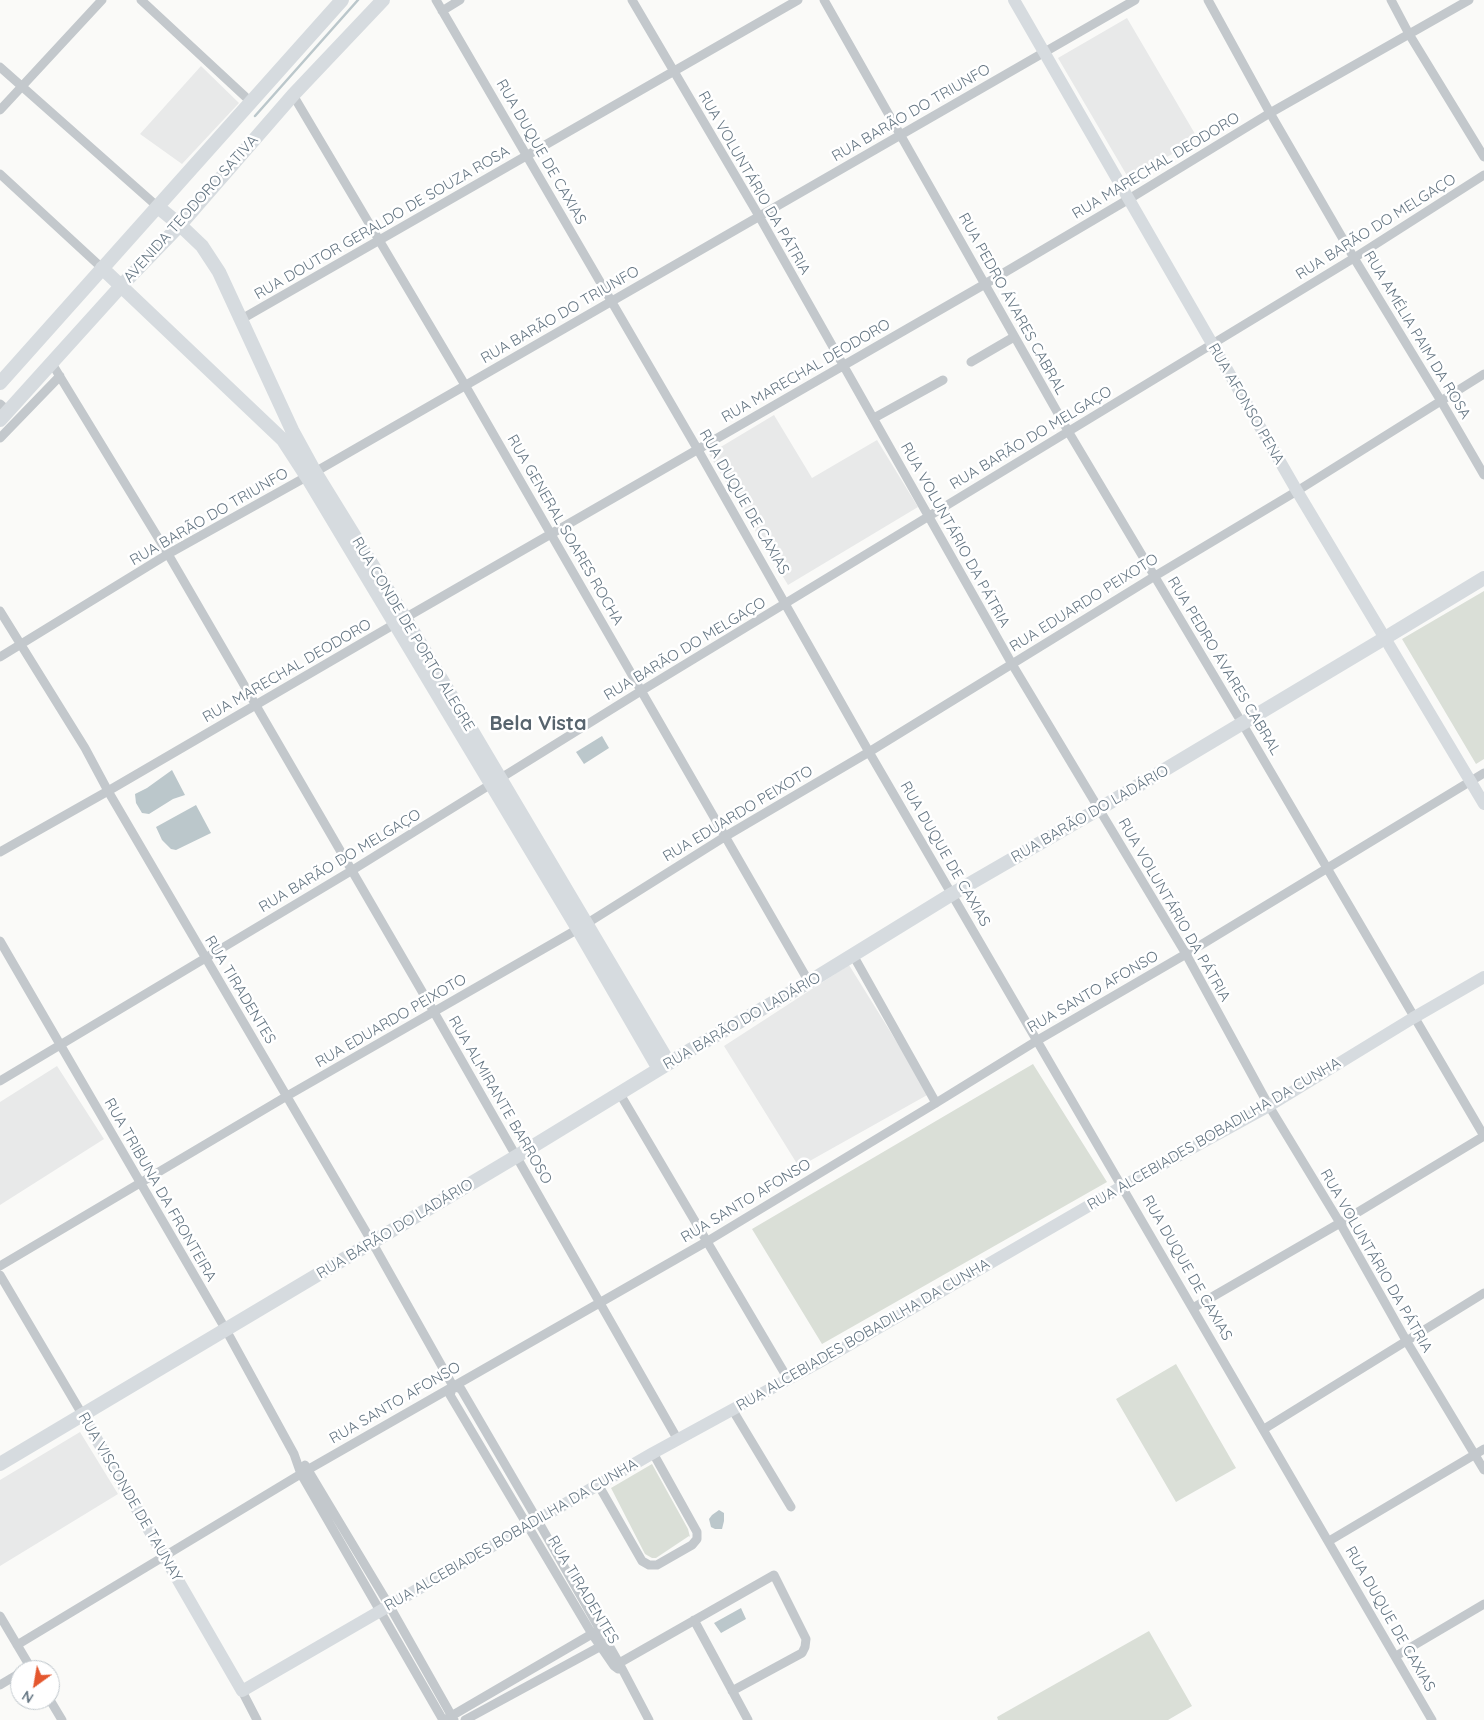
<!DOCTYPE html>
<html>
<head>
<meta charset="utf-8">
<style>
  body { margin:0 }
  #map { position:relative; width:1484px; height:1720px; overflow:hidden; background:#fafaf8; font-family:Quicksand,sans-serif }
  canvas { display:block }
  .north { position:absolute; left:10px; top:1660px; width:50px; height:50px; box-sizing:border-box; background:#fff; border:1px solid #c1c8cd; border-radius:50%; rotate:212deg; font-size:14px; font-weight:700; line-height:20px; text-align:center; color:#657683 }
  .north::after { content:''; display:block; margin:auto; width:18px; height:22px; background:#e4572e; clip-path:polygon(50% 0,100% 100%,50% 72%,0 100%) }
</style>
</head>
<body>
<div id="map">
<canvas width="1484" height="1720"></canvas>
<div class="north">N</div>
</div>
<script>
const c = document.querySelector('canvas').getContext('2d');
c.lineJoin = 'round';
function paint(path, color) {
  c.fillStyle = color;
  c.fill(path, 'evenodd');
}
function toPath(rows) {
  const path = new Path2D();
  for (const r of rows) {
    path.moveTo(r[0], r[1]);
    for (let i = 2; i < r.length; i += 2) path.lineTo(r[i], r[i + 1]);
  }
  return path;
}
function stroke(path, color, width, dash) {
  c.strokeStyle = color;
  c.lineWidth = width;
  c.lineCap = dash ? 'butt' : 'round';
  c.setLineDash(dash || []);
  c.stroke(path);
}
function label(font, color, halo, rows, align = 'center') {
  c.font = font + ' Quicksand,sans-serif';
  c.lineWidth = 5;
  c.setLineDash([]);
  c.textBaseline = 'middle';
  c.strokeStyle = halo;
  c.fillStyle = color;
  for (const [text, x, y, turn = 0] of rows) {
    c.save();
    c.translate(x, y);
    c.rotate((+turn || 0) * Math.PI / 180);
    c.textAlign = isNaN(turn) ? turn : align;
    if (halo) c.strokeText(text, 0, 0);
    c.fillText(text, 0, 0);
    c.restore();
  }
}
const built = toPath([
  [1127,18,1198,139,1129,179,1058,58],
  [201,66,239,103,182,164,140,134],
  [774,415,812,478,877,440,918,507,788,585,709,454],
  [849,965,929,1094,799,1167,724,1046],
  [57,1066,104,1139,0,1205,0,1102],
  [80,1432,118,1494,0,1566,0,1480]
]);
const green = toPath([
  [1484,591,1484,759,1476,764,1402,639],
  [1033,1064,1107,1182,822,1344,752,1229],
  [1176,1364,1236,1468,1176,1502,1116,1399],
  [652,1464,688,1529,690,1537,689,1536,656,1558,652,1558,645,1554,611,1488],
  [1149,1631,1192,1706,1168,1720,998,1720,997,1717]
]);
const water = toPath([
  [602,736,609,748,584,764,576,752],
  [172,770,185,795,173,799,149,814,142,813,136,803,135,794,147,788],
  [196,805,211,833,176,850,171,849,162,840,156,827],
  [719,1510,724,1513,724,1521,722,1529,715,1529,711,1527,709,1519,712,1515],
  [741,1608,746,1619,721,1633,714,1623]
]);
const stream = toPath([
  [255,116,358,0]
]);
const street = toPath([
  [141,0,251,102],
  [436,0,698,450,869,752,1432,1720],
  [632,0,759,216,1012,664,1186,954,1269,1106,1340,1223,1407,1342,1484,1470],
  [824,0,1068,431,1242,723,1484,1136],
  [1208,0,1270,113,1354,258,1441,401,1484,475],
  [1391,0,1409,34,1484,157],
  [442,11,460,0],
  [0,67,158,207],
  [293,95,465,385,809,982],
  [0,110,102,0],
  [0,174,102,268],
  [240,320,798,0],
  [51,362,168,554,434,1012,678,1440],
  [971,362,1014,337],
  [0,404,8,411],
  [874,418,943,380],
  [0,438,60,376],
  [0,611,85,748,108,791,372,1242,453,1386,461,1389,538,1521,619,1663,649,1720],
  [0,657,168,554,315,472,1135,0],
  [0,852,108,791,405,618,985,284,1129,199,1270,113,1469,0],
  [0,941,226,1330,294,1454,301,1474,443,1720],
  [853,955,936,1103],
  [0,1081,351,871,641,691,1354,258,1484,175],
  [620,1094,788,1379],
  [0,1266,287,1096,578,929,726,836,869,752,1155,576,1297,491,1484,374],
  [0,1275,82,1414],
  [1193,1308,1340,1223,1484,1136],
  [453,1386,450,1395,592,1634,614,1666,618,1669],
  [732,1409,791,1507],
  [1264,1429,1484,1293],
  [305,1465,389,1605,454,1720],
  [599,1486,642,1561,649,1565,657,1565,692,1545,697,1539,697,1532,653,1453],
  [1329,1541,1484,1449],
  [0,1616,32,1670],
  [694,1620,748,1720],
  [17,1645,309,1469,706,1242,936,1103,1038,1040,1186,954,1484,773],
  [1396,1656,1484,1604],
  [614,1666,774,1575,806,1639,805,1647,802,1653,732,1691],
  [0,1685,20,1673],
  [242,1691,257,1720],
  [50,1700,62,1720],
  [448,1718,597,1631],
  [465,1720,603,1645]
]);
const secondary = toPath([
  [1014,0,1297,491,1484,804],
  [82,1414,242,1691,653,1453,816,1364,1123,1186,1269,1106,1413,1018,1484,977]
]);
const primary = toPath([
  [158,207,180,225,202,246,219,272,292,430,315,472,405,618,669,1063],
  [102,268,283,440,307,477,578,929,659,1069],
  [0,383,342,0],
  [0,420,122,285,180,225,293,95,383,0],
  [0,1464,517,1156,692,1049,809,982,952,894,1099,809,1385,638,1484,578]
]);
const streetNames = [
  ["RUA BARÃO DO TRIUNFO",911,113,-30],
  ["RUA DUQUE DE CAXIAS",541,152,60],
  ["RUA MARECHAL DEODORO",1156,166,-31],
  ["RUA VOLUNTÁRIO DA PÁTRIA",754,183,60],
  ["AVENIDA TEODORO SATIVA",191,209,-48],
  ["RUA DOUTOR GERALDO DE SOUZA ROSA",382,223,-30],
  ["RUA BARÃO DO MELGAÇO",1376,227,-32],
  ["RUA PEDRO ÁVARES CABRAL",1012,304,61],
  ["RUA BARÃO DO TRIUNFO",560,315,-30],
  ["RUA AMÉLIA PAIM DA ROSA",1417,335,59],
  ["RUA MARECHAL DEODORO",806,371,-30],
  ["RUA AFONSO PENA",1246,404,60],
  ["RUA BARÃO DO MELGAÇO",1031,438,-31],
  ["RUA DUQUE DE CAXIAS",744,502,60],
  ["RUA BARÃO DO TRIUNFO",209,517,-30],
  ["RUA GENERAL SOARES ROCHA",565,530,60],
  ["RUA VOLUNTÁRIO DA PÁTRIA",955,535,61],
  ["RUA EDUARDO PEIXOTO",1084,603,-32],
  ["RUA CONDE DE PORTO ALEGRE",413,634,59],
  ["RUA BARÃO DO MELGAÇO",685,649,-31],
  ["RUA PEDRO ÁVARES CABRAL",1224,666,59],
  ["RUA MARECHAL DEODORO",287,671,-30],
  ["RUA EDUARDO PEIXOTO",738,814,-31],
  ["RUA BARÃO DO LADÁRIO",1090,814,-30],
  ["RUA DUQUE DE CAXIAS",945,854,60],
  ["RUA BARÃO DO MELGAÇO",340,861,-31],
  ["RUA VOLUNTÁRIO DA PÁTRIA",1174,910,60],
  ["RUA TIRADENTES",240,990,59],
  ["RUA SANTO AFONSO",1093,992,-30],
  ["RUA EDUARDO PEIXOTO",391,1021,-30],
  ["RUA BARÃO DO LADÁRIO",742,1021,-30],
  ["RUA ALMIRANTE BARROSO",500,1100,60],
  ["RUA ALCEBIADES BOBADILHA DA CUNHA",1214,1134,-30],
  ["RUA TRIBUNA DA FRONTEIRA",160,1190,60],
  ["RUA SANTO AFONSO",746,1201,-31],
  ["RUA BARÃO DO LADÁRIO",395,1229,-31],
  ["RUA VOLUNTÁRIO DA PÁTRIA",1376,1261,60],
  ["RUA DUQUE DE CAXIAS",1187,1268,60],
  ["RUA ALCEBIADES BOBADILHA DA CUNHA",863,1335,-30],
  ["RUA SANTO AFONSO",395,1403,-30],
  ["RUA VISCONDE DE TAUNAY",130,1497,60],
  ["RUA ALCEBIADES BOBADILHA DA CUNHA",511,1535,-30],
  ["RUA TIRADENTES",583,1590,59],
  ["RUA DUQUE DE CAXIAS",1390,1619,60]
];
const districtNames = [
  ["Bela Vista",538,724]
];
paint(built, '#e8e9e9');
paint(green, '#dadfd7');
paint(water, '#bbc7cb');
stroke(stream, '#bbc7cb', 2.5);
stroke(street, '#c3c8cc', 9);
stroke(secondary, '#d6dbdf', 12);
stroke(primary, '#d6dbdf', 14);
label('15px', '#657683', '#fff', streetNames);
label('bold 20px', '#57646e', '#fff', districtNames);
</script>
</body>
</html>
